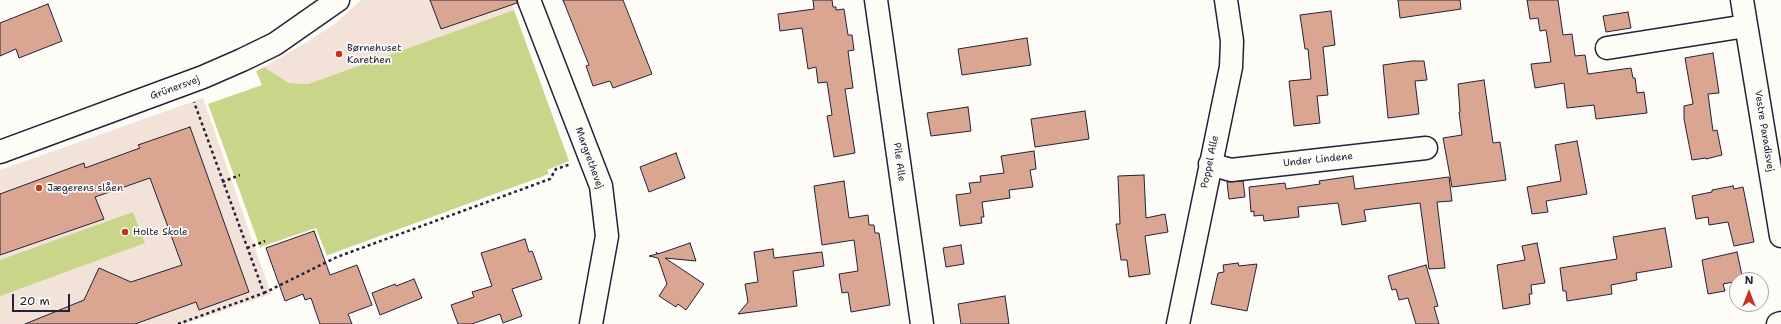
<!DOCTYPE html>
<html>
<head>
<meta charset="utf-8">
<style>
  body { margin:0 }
  #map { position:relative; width:1781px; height:324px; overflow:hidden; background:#fdfcf7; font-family:"Shantell Sans",sans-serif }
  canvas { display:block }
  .north { position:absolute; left:1729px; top:272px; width:40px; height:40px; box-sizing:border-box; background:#fdfcf7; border:1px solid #a5a5ac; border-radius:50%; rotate:0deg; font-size:11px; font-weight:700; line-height:16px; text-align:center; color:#22223b }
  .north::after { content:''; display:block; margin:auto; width:14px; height:18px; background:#c8321e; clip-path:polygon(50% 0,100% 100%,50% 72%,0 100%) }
  .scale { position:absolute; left:12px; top:294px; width:58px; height:18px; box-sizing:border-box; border:2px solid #22223b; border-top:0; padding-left:5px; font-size:12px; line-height:14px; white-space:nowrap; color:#22223b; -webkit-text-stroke:3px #fdfcf7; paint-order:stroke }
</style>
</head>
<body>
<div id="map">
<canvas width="1781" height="324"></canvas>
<div class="north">N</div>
<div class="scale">20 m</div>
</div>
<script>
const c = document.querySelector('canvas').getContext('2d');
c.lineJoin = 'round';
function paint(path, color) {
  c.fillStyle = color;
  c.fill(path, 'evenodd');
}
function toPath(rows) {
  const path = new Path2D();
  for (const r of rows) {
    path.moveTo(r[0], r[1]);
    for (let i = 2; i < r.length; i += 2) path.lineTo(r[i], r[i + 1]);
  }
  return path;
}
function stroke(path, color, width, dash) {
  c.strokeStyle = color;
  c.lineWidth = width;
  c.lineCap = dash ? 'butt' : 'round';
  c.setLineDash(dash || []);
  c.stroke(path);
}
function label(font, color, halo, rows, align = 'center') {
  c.font = font + ' "Shantell Sans",sans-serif';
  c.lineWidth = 3.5;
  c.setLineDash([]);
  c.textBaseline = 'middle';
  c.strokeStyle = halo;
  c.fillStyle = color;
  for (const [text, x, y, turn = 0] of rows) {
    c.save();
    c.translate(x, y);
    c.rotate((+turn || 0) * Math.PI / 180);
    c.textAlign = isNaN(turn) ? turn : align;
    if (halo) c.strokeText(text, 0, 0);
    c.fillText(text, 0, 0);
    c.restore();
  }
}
const built = toPath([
  [361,0,511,0,514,10,308,84,289,83,264,67,307,42,336,23],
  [203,98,271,294,185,324,0,324,0,170]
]);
const green = toPath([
  [514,10,569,161,547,170,549,174,328,255,327,256,316,228,260,247,208,104,262,85,256,71,264,67,289,83,308,84],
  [133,212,145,243,0,296,0,260]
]);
const building = toPath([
  [430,0,517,0,517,3,441,29,430,0],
  [563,0,623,0,652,74,613,88,610,81,593,86,586,66,589,65,563,0],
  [813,0,832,0,833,7,836,7,836,10,844,9,848,35,852,35,854,50,848,51,853,88,845,89,855,153,834,157,827,116,832,115,827,82,818,83,816,67,808,69,802,28,780,31,778,14,814,9,813,0],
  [1398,0,1460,0,1461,9,1400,18,1398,0],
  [1527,0,1558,0,1563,35,1572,34,1575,56,1585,55,1588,74,1631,68,1633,78,1635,78,1637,93,1644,92,1647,113,1596,119,1594,105,1567,108,1564,83,1535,88,1531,64,1551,62,1546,30,1540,31,1538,18,1530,19,1527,0],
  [48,4,62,41,19,58,16,49,0,56,0,23,48,4],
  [1331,11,1335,45,1323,47,1328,95,1317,96,1320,123,1294,126,1289,81,1311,79,1308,49,1305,49,1300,15,1331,11],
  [1628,12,1631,28,1606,32,1603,16,1628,12],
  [1027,38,1031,65,962,75,958,49,1027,38],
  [1713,53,1719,93,1708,94,1713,131,1717,130,1722,155,1706,159,1706,158,1692,160,1684,119,1684,106,1693,104,1685,58,1713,53],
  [1412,61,1424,61,1427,80,1415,81,1419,114,1388,118,1383,65,1412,61],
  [1484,80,1493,143,1500,142,1506,180,1452,187,1443,138,1462,135,1459,112,1460,112,1458,84,1484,80],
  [968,107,971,131,931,136,927,113,968,107],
  [1085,111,1089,139,1035,147,1031,119,1085,111],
  [190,127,249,292,199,310,196,302,135,324,25,324,84,300,99,268,131,282,182,265,150,178,95,197,104,219,0,255,0,194,84,163,85,168,140,148,138,145,190,127],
  [1577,141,1587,194,1546,201,1548,212,1532,214,1527,187,1561,181,1555,145,1577,141],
  [1034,151,1036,169,1030,170,1033,187,1009,190,1010,198,982,202,984,217,981,217,982,223,960,226,956,195,971,193,969,183,981,182,980,176,1004,173,1001,156,1034,151],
  [676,153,685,178,649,192,640,167,676,153],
  [1144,175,1146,218,1165,214,1168,232,1145,236,1150,274,1129,277,1127,260,1121,260,1116,224,1120,224,1118,176,1144,175],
  [1353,176,1355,189,1449,177,1452,201,1437,202,1445,268,1429,269,1420,203,1364,210,1366,221,1342,225,1338,203,1298,207,1299,217,1264,221,1263,215,1254,216,1254,211,1251,212,1249,187,1285,183,1286,189,1320,184,1319,181,1353,176],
  [844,181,849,218,868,215,869,225,874,225,875,233,879,233,890,305,851,312,848,292,842,293,839,274,858,271,854,240,822,245,814,186,844,181],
  [1243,181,1245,197,1229,199,1227,182,1243,181],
  [1733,186,1734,189,1743,187,1754,242,1734,246,1728,222,1709,225,1708,217,1696,219,1692,196,1712,192,1712,190,1733,186],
  [1665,228,1672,267,1636,273,1637,280,1611,285,1612,294,1567,301,1566,291,1563,291,1560,268,1617,259,1613,237,1665,228],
  [314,231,330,275,357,265,372,305,348,314,352,324,320,324,311,298,305,300,303,294,285,301,266,248,314,231],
  [525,239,529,252,532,251,533,253,542,279,512,289,522,316,503,323,500,314,472,324,458,324,451,305,474,297,472,292,492,286,481,253,525,239],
  [690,243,696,261,665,258,704,284,686,310,678,304,676,307,659,296,667,284,658,258,649,256,657,254,656,252,658,254,690,243],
  [1537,243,1545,283,1531,285,1532,294,1529,294,1530,304,1503,309,1497,265,1525,260,1522,246,1537,243],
  [961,245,964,264,946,267,943,248,961,245],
  [773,249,774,258,822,252,824,266,793,271,797,306,738,314,748,302,745,284,758,282,754,252,773,249],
  [1737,252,1743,280,1723,284,1725,291,1708,294,1702,260,1737,252],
  [1238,263,1239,266,1257,264,1247,311,1211,304,1218,273,1224,272,1223,265,1238,263],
  [1426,265,1438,306,1434,307,1439,324,1416,324,1408,298,1399,300,1396,289,1392,290,1388,276,1426,265],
  [414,279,422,298,380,315,372,293,395,284,396,286,414,279],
  [1005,296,1009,324,961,324,958,304,1005,296]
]);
const path = toPath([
  [222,182,240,175],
  [247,248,265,241],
  [264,293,337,257,550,179,556,169,571,164],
  [178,324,264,293,194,102]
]);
const minor = toPath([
  [529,0,601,186,607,236,591,324],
  [876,0,922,324],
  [1742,0,1781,236],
  [1607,48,1746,26],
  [0,152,203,77,242,60,275,44,338,0],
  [1210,164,1231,170,1426,148],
  [1178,324,1231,67,1232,41,1226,0],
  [1778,324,1781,323]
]);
const markers = [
  [339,54,4,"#c8321e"],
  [39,188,4,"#c8321e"],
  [125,232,4,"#c8321e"]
];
const poiNames = [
  ["Børnehuset",347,48],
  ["Karethen",347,60],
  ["Jægerens slåen",47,188],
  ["Holte Skole",133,232]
];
const streetNames = [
  ["Grünersvej",175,88,-20],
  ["Vestre Paradisvej",1764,131,81],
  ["Margrethevej",589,158,70],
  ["Under Lindene",1318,160,-6],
  ["Pile Alle",899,162,82],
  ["Poppel Alle",1210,162,-78]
];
paint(built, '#f3e2d8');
paint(green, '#c9d689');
paint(building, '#dba691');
stroke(building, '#22223b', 1);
stroke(minor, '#22223b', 25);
stroke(path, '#22223b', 2.5, [3, 3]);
stroke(minor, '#fdfcf7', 22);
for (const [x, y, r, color] of markers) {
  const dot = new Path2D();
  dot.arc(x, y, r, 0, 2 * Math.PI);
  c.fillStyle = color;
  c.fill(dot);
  stroke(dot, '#fdfcf7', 1.5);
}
label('10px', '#22223b', '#fdfcf7', poiNames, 'left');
label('10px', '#22223b', '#fdfcf7', streetNames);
</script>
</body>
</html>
